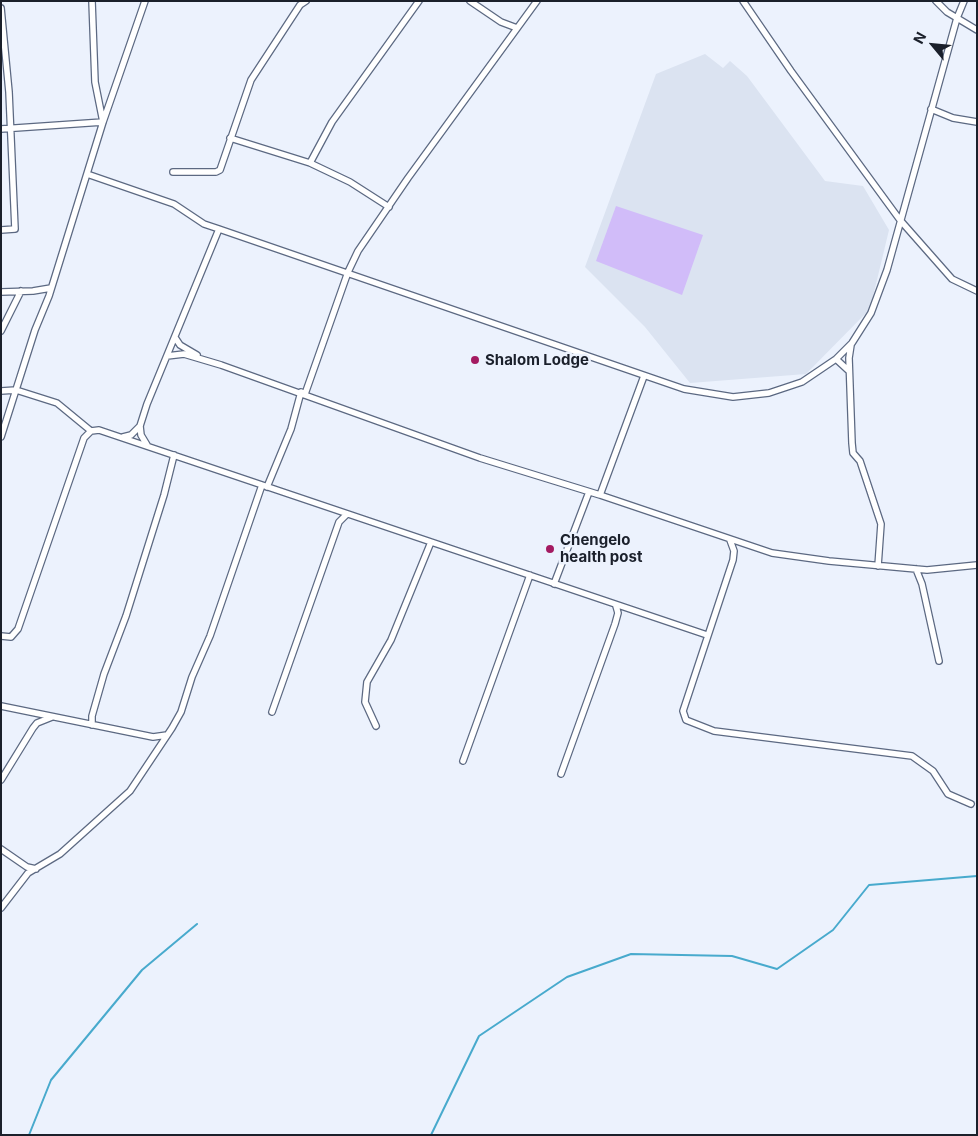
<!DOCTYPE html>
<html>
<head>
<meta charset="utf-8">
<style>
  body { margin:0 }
  #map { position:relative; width:978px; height:1136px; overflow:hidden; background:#ecf2fd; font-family:Inter,sans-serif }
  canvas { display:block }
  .frame { position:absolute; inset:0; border:2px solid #1b202b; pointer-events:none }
  .north { position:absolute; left:908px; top:20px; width:50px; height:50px; -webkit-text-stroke:4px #ecf2fd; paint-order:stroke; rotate:298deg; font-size:14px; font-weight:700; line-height:20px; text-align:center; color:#1b202b }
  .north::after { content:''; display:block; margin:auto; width:18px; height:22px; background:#1b202b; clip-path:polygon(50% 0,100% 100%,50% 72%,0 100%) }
</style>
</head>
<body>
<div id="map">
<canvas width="978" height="1136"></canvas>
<div class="frame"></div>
<div class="north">N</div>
</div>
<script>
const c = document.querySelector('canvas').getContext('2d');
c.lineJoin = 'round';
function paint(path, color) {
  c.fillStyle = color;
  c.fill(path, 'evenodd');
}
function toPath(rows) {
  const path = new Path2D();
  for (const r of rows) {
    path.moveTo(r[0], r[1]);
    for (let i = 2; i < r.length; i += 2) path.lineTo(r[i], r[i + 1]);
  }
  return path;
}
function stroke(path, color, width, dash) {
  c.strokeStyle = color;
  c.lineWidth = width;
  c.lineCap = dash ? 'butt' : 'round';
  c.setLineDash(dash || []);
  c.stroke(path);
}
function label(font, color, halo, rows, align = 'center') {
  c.font = font + ' Inter,sans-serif';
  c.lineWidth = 5;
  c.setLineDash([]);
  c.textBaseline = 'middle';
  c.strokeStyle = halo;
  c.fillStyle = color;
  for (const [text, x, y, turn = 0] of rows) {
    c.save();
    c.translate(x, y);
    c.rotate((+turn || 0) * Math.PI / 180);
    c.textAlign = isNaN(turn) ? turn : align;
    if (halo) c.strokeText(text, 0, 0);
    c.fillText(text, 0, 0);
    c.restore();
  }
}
const built = toPath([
  [705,54,723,68,730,61,747,76,825,181,863,186,889,230,870,309,806,374,690,383,645,327,585,267,656,74]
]);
const green = toPath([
  [616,206,703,235,682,295,596,261]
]);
const stream = toPath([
  [29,1135,51,1080,142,970,197,924],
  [431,1135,479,1036,567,977,631,954,732,956,777,969,833,930,869,885,977,876]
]);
const minor = toPath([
  [470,1,501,22,517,28],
  [743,1,791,71,900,220,952,279,977,291],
  [936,1,947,12,977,30],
  [1,8,9,92,15,229,1,230],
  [931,109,953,118,977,122],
  [1,129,103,122,95,82,92,1],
  [230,138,310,163,350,182,389,207],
  [310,163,332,122,419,1],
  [173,172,216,172,220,170,251,80,300,5,306,1],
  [87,174,174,204,204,224,219,229,684,389,733,397,769,393,802,382,836,359,852,343,871,313,887,270,957,18,964,1],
  [1,292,33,291,51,288],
  [1,331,21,291],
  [176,339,180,345,197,355],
  [851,345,849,358,852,443,853,453,860,461,881,524,878,566],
  [167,356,184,354,221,365,480,458,600,495,772,553,829,561,927,570,977,565],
  [836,359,849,371],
  [1,391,16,390,57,403,91,431],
  [305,394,348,272,358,251,408,178,537,1],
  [1,437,35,330,49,296,103,122,145,1],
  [123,437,131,435,140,426],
  [147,445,141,435,140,426,147,404,219,229],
  [267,487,291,429,301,392],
  [600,495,644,376],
  [730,540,734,551,733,560,683,711,686,720,714,731,912,756,933,771,948,794,971,804],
  [916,569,922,584,939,661],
  [554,584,589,492],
  [1,636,11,637,18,629,84,438,91,431,99,430,707,635],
  [1,706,153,737,167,735],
  [272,712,339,522,347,514],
  [92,725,92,716,104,674,126,616,164,495,174,455],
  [376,726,365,702,367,682,391,640,431,542],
  [463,761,530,575],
  [561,774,615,624,618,613,616,606],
  [1,780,33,728,37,723,52,717],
  [1,849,27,867,36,869],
  [1,908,28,873,60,854,130,791,172,728,181,712,192,677,210,636,262,485]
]);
const markers = [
  [475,360,5,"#a41a61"],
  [550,549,5,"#a41a61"]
];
const poiNames = [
  ["Shalom Lodge",485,360],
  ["Chengelo",560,540],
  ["health post",560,557]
];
paint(built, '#dbe3f1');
paint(green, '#d1bcf9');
stroke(stream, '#48aacd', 2);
stroke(minor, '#5c6982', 8);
stroke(minor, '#fff', 5.5);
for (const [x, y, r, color] of markers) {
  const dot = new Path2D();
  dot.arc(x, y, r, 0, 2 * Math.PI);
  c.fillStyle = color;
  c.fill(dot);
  stroke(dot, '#ecf2fd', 2);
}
label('bold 15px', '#1b202b', '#ecf2fd', poiNames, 'left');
</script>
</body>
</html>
